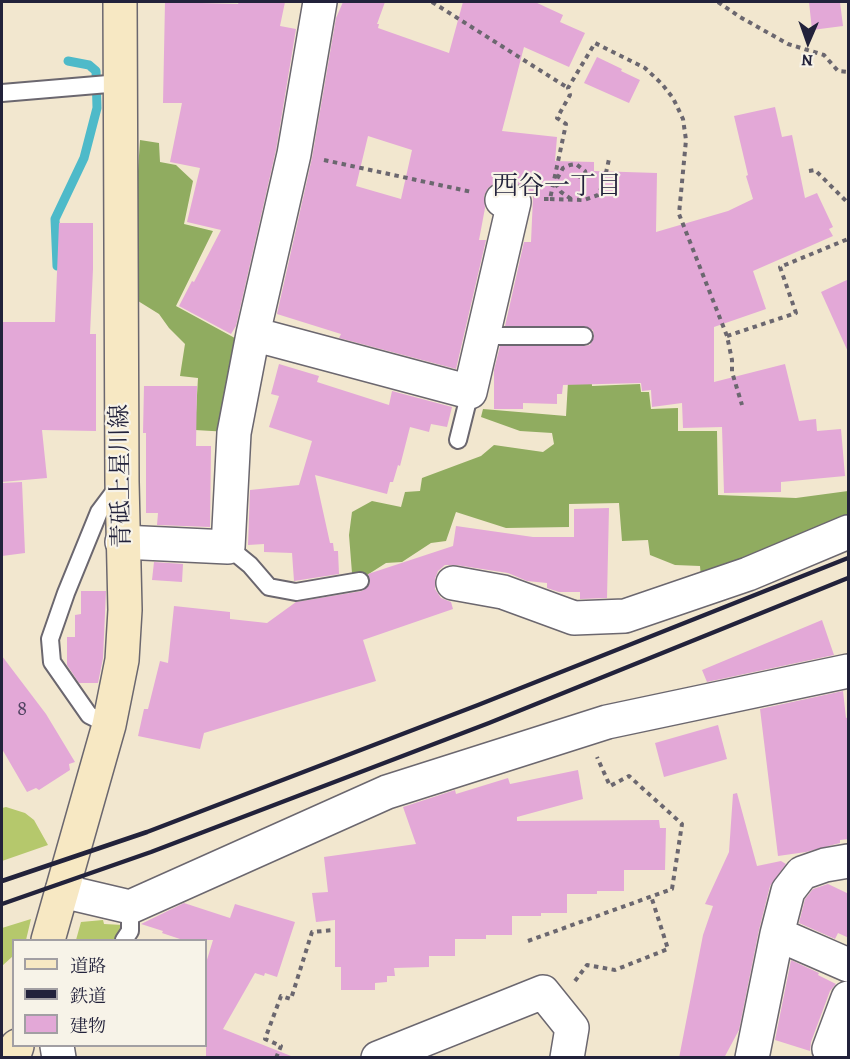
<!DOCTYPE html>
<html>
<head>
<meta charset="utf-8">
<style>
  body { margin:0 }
  #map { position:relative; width:850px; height:1059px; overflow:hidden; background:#f2e7cf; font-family:Alegreya,"Noto Serif JP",serif }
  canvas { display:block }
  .frame { position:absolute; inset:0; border:3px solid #22223b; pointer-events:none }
  .legend { position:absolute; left:12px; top:939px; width:195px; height:108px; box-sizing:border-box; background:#f7f3e8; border:2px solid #a29fa3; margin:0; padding:8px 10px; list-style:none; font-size:18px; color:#22223b }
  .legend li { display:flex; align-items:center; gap:12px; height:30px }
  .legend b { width:30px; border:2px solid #a29fa3 }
  .north { position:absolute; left:778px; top:12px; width:60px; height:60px; -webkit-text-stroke:4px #f7f3e8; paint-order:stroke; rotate:182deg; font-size:16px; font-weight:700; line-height:24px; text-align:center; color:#22223b }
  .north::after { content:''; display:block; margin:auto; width:21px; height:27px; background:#22223b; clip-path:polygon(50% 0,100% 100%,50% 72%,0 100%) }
</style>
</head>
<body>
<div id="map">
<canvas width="850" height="1059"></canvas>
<div class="frame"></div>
<ul class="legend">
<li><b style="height:8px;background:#f7e8c3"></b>道路</li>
<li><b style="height:8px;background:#22223b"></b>鉄道</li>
<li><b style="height:16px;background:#e3a8d7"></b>建物</li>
</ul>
<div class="north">N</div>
</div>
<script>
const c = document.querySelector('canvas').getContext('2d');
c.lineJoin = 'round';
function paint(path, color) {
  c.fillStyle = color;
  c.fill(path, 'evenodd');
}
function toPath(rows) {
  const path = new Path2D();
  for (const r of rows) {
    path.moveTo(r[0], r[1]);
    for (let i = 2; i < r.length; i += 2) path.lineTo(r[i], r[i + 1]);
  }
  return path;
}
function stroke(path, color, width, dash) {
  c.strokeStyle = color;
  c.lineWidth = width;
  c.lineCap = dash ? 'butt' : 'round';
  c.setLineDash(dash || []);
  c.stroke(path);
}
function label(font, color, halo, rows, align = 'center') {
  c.font = font + ' Alegreya,"Noto Serif JP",serif';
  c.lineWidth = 4.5;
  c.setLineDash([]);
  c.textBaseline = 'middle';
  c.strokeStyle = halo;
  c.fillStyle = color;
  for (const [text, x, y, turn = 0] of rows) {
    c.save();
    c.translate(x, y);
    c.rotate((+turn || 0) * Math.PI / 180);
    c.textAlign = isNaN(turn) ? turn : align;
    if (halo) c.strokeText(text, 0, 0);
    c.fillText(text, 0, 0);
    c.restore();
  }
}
const green = toPath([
  [6,807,25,813,34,820,48,845,2,861,2,808],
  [31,919,26,940,14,940,13,956,2,966,2,928],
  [103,920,104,924,123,925,118,940,76,940,81,922]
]);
const forest = toPath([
  [140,140,159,143,160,162,176,165,193,181,184,224,213,231,176,306,244,343,229,432,195,430,198,378,180,376,185,344,169,328,159,314,130,296],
  [569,365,591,365,592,386,640,384,641,392,649,392,651,409,678,408,678,431,717,431,718,495,796,498,848,491,848,525,701,578,700,566,675,565,650,555,648,540,622,541,619,503,569,504,569,527,506,528,456,512,446,541,431,543,402,562,386,563,364,577,352,573,349,535,352,512,372,501,401,507,405,492,420,491,422,478,481,456,494,445,543,452,554,444,552,433,520,431,481,417,483,409,566,416]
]);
const stream = toPath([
  [57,266,55,219,84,158,97,108,96,71,89,65,68,61]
]);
const building = toPath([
  [165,2,238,4,239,2,285,2,280,26,296,29,276,150,236,326,231,334,179,306,192,281,194,282,221,230,187,222,200,168,170,162,182,103,163,103],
  [343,2,385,2,377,24,379,24,378,28,449,53,463,2,535,2,563,15,560,22,585,33,569,67,524,47,502,131,557,137,555,161,594,162,594,171,657,173,656,232,728,211,753,199,746,176,748,175,734,116,775,107,782,137,792,135,805,198,817,193,833,227,829,229,833,236,753,271,766,309,714,327,714,382,785,364,799,421,816,419,817,431,841,429,845,476,781,482,781,492,724,493,722,427,683,428,682,403,652,407,651,390,642,391,641,383,563,385,562,394,557,394,557,404,523,403,523,409,494,409,494,370,500,346,584,346,590,345,594,337,593,330,584,326,505,326,524,242,531,242,533,197,526,187,517,184,505,182,495,183,488,188,484,196,485,208,479,240,486,240,456,369,339,338,341,334,277,314,312,158,336,18],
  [368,136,412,150,401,199,356,186],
  [809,2,840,2,843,26,812,30],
  [597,57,622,69,621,71,640,80,629,103,584,83],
  [59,223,93,223,93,269,90,334,96,334,96,431,42,430,47,478,2,482,2,322,55,322],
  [849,279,849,354,821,292],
  [279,364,319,376,317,382,389,405,392,391,452,407,447,427,431,424,429,432,410,427,400,466,398,465,393,482,390,482,387,494,315,475,330,543,333,543,334,551,338,551,339,574,294,581,292,553,264,552,264,544,248,545,250,490,299,485,312,441,269,427,279,396,271,394],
  [144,386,197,386,196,446,211,446,210,527,157,525,158,513,146,513,146,433,143,433],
  [22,482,25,553,2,556,2,483],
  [609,508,607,598,580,599,580,592,559,592,547,588,547,583,527,581,508,573,456,565,445,565,438,571,435,579,435,589,441,598,451,602,453,609,363,640,376,681,204,733,200,749,138,736,144,709,148,709,160,661,168,663,174,606,230,612,230,619,267,623,296,602,362,591,370,584,368,574,453,546,456,526,533,537,574,537,574,509],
  [154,562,183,564,182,582,152,580],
  [81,591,106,591,103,658,98,683,79,683,67,665,67,637,75,637,75,615,81,614],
  [822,620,834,655,707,682,702,670],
  [2,656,46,714,75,762,69,764,70,770,39,790,36,788,27,792,2,749],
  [843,691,846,718,849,717,849,839,840,840,840,843,806,852,778,856,760,709],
  [718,725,727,759,664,777,655,743],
  [578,770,583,799,517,817,517,821,659,820,660,828,666,828,665,870,624,870,624,891,597,891,597,894,567,894,567,913,541,913,541,916,512,916,512,935,486,935,486,939,455,939,455,956,429,956,429,967,394,968,395,976,387,976,387,982,375,983,375,990,341,990,341,967,335,967,335,920,316,922,312,893,328,892,324,857,416,844,403,807,455,790,456,794,508,778,510,784],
  [737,793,757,866,781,861,786,864,770,886,759,930,739,1030,724,1058,679,1058,703,935,713,906,705,904,729,852,733,794],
  [828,884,849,894,849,938,838,933,835,939,799,923,805,899,813,889],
  [184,903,230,918,235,904,295,922,277,977,265,973,264,976,255,973,223,1029,291,1056,290,1058,206,1058,206,963,213,940,183,940,162,933,163,931,141,924],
  [791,960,819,973,818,975,836,984,830,991,811,1042,810,1051,775,1040]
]);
const path = toPath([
  [432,2,568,88],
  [718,2,740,17,788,44,824,55,838,71,848,72],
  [324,160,472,192],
  [809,171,815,170,848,203],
  [544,199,550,199,566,124,557,118,570,95,568,88,595,43,645,68,662,84,673,98,683,119,686,140,679,214,727,336,732,360,732,372,742,405],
  [550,199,584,200,598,195,604,182,609,159],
  [571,199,561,192,557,186,557,179,563,168,570,165,576,164,585,171,586,175,582,177,576,176],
  [727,336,796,313,780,267,848,239],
  [528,941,672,889,682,824,629,776,610,786,597,757],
  [575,981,587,965,615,970,668,949,651,896],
  [276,1058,281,1046,265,1039,281,996,291,999,312,932,334,930]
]);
const service = toPath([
  [2,93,120,83],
  [483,336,584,336],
  [458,440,470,392],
  [228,547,250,565,269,587,296,592,360,581],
  [109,725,89,715,52,662,50,639,66,593,99,512,120,484],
  [124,940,130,931,130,907]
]);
const minor = toPath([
  [253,334,470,392,514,202,502,200],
  [122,542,228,547,234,433,253,334,294,154,320,2],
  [453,583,503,592,574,618,625,616,748,574,848,532],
  [62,891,130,907,387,792,607,722,848,671],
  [777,934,848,965],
  [57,1046,59,1058],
  [378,1058,543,992,572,1028,567,1058],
  [752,1058,777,934,788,891,802,873,825,865,848,861],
  [834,1058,829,1049,848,998]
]);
const secondary = toPath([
  [48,940,109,725,122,660,125,610,122,482,120,2],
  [13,1058,17,1046]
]);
const rail = toPath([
  [2,881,147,832,478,705,848,558],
  [2,904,151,852,489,723,848,578]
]);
const numberNames = [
  ["8",22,710]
];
const streetNames = [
  ["青砥上星川線",122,476,-91]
];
const neighbourhoodNames = [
  ["西谷一丁目",557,188]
];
paint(green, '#b5c86c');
paint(forest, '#90ac60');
stroke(stream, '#4ebac9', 9);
paint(building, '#e3a8d7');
stroke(service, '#6b676f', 20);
stroke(minor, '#6b676f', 36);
stroke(secondary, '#6b676f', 36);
stroke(path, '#6b676f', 4, [4.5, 4.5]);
stroke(service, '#fff', 16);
stroke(minor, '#fff', 33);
stroke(secondary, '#f7e8c3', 33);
stroke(rail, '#22223b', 4.5);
label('21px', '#524462', null, numberNames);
label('24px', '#22223b', '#f7f3e8', streetNames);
label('26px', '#22223b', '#f7f3e8', neighbourhoodNames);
</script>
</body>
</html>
